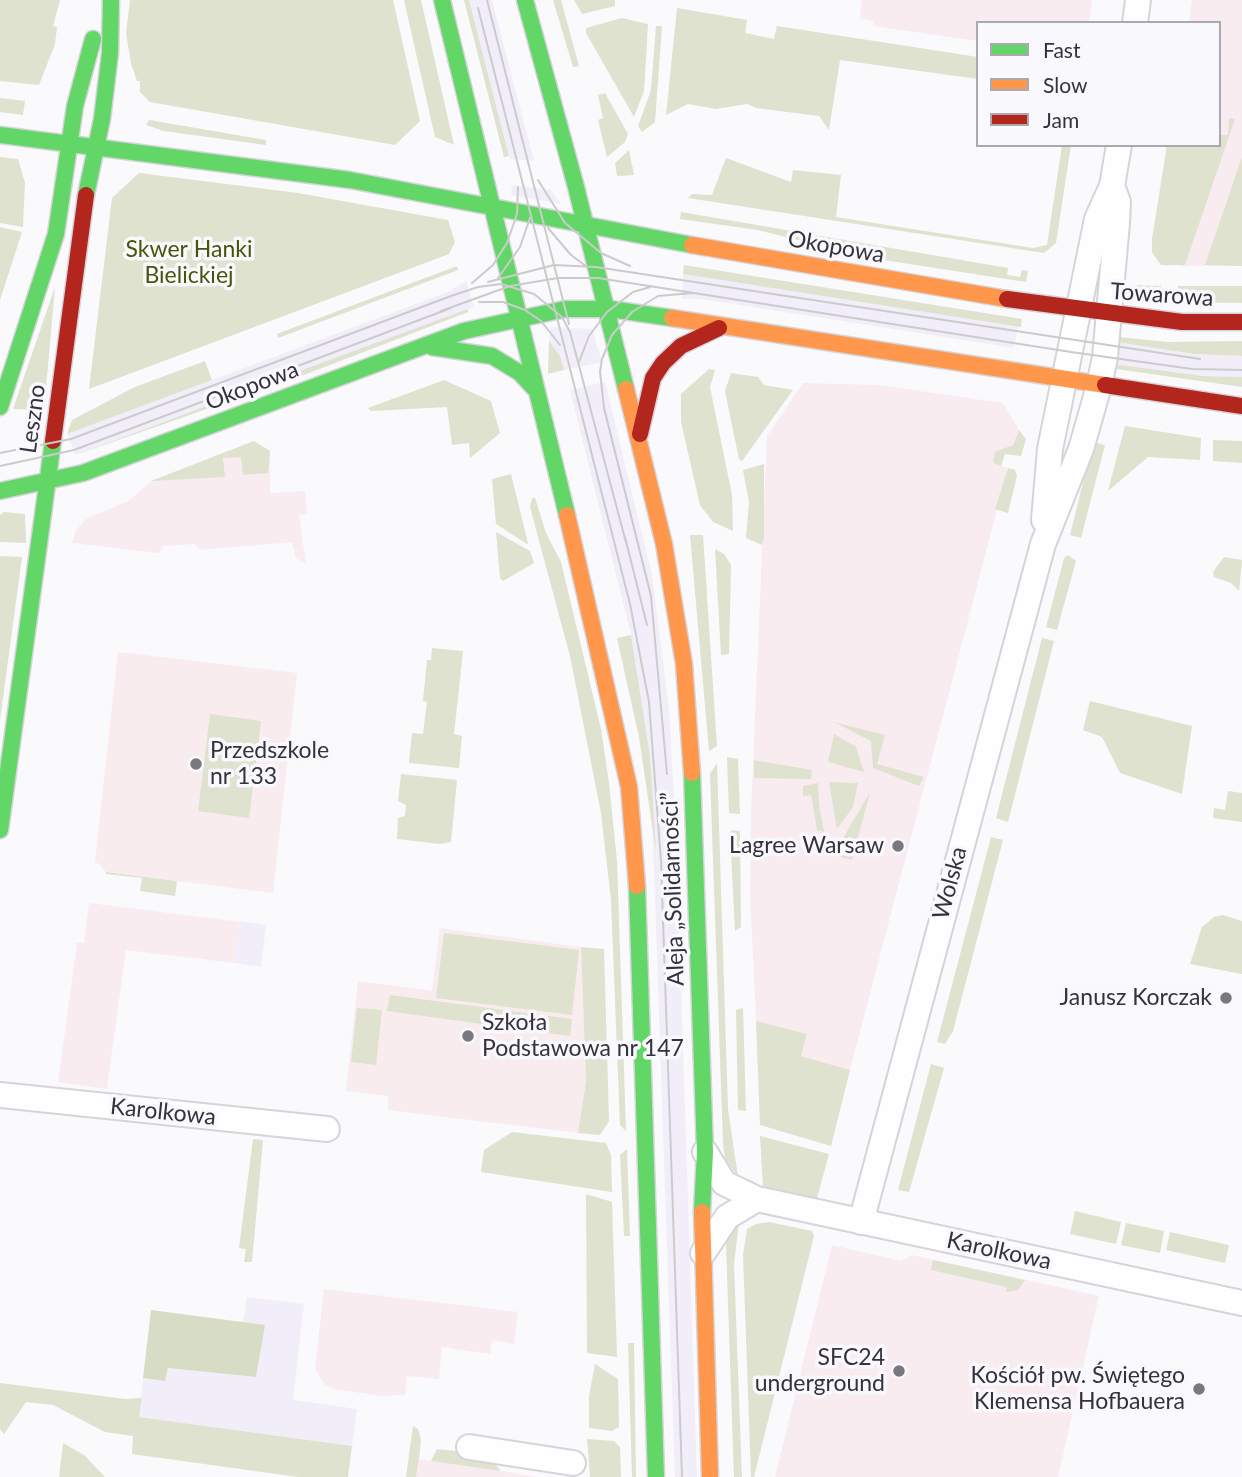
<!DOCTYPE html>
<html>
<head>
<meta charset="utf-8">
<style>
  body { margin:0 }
  #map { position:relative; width:1242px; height:1477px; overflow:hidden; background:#faf9fc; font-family:Lato,sans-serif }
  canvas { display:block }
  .legend { position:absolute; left:976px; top:21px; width:245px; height:126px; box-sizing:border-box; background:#f9f8fd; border:2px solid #aba9af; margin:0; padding:9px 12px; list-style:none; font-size:21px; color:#35323b }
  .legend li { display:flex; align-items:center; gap:14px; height:35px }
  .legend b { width:35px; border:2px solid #aba9af }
</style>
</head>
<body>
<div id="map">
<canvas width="1242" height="1477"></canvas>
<ul class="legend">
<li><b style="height:9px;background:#63d668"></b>Fast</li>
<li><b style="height:9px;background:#ff974d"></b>Slow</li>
<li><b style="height:9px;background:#b3261e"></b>Jam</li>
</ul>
</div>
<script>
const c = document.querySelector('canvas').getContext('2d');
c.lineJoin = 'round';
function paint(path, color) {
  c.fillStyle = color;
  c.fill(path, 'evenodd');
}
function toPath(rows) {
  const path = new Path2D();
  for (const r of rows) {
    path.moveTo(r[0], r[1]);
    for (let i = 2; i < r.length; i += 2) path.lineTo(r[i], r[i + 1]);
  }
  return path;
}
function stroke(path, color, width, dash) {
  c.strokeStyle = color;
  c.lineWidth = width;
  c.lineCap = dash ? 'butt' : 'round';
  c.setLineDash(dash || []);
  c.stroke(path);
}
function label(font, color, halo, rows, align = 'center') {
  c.font = font + ' Lato,sans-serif';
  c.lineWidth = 7;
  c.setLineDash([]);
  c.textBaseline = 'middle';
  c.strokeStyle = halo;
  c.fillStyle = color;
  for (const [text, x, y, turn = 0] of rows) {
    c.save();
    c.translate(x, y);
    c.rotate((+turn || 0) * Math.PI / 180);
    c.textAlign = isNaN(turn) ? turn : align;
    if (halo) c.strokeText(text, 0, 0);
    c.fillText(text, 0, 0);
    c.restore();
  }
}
const commercial = toPath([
  [862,0,1092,0,1089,23,978,23,978,41,873,26,873,21,860,19],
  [1192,0,1242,0,1242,266,1179,266,1178,264,1167,266,1161,265,1152,252,1167,145,1219,145,1219,23,1189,23],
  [803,383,878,385,1003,403,1019,430,1013,445,993,463,1008,468,850,1070,801,1056,807,1034,756,1021,750,893,751,810,767,436],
  [254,441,270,451,270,493,305,491,307,514,299,515,306,564,296,558,292,542,200,550,194,544,164,546,159,553,72,543,76,530,86,519,130,500,151,481],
  [89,903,240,922,234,963,126,950,107,1089,58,1082,77,943,84,943],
  [832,1245,901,1261,912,1255,1099,1296,1058,1477,775,1477],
  [324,1289,518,1312,514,1344,492,1340,490,1354,442,1347,439,1379,407,1376,405,1395,382,1396,333,1389,325,1385,315,1369],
  [419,1459,514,1473,536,1477,416,1477]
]);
const built = toPath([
  [469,0,492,0,534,161,510,159],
  [512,185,551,190,561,204,511,195],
  [683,274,1018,326,1014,348,702,299,682,299],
  [466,281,474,307,76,455,67,434,448,292],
  [551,327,592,329,602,362,564,370,560,356,549,341],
  [1117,342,1194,354,1242,356,1242,377,1203,376,1113,364],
  [605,382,652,575,669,709,676,833,697,1477,675,1477,650,755,631,635,570,390],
  [240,921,266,925,261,967,234,963],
  [247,1297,304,1304,293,1400,357,1409,352,1446,139,1417,143,1378,165,1381,168,1368,256,1377,264,1325,243,1323]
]);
const education = toPath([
  [118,652,297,673,273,893,106,872,95,861],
  [440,928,581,947,586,1081,578,1133,388,1110,388,1096,346,1091,358,981,432,991]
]);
const green = toPath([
  [0,0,60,0,53,26,57,27,55,44,39,85,0,81],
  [130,0,393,0,420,121,395,145,150,102,140,92,140,81,137,81,131,64,126,33],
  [404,0,421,0,454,145,435,137],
  [464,0,469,0,509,156,504,157],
  [553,0,561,0,579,66,573,67],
  [574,0,615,0,615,6,582,14],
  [677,8,747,20,745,33,774,39,777,26,978,57,978,79,840,60,829,130,819,116,756,108,747,104,716,109,688,104,666,115],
  [622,18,648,24,644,91,634,117,586,33,586,28],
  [656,26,662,26,655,122,642,132,638,126,651,90],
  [605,93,628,134,625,142,607,157,598,120,603,118,598,95],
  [0,98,25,101,23,115,0,112],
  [1229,118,1235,119,1185,265,1161,265,1152,252,1152,239,1167,145,1219,145,1219,135,1228,135],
  [149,120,266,140,266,145,164,131,146,125],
  [1062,145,1071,145,1056,243,1044,253,688,198,692,194,712,195,726,158,791,182,793,170,841,175,836,217,1033,248,1047,245],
  [629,150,634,175,617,176,615,163],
  [0,157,18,159,25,183,23,227,0,223],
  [1242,157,1242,266,1205,265],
  [139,173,298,193,448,220,455,242,449,254,89,389,112,198],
  [681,212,1008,268,1007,275,1020,277,1022,270,1028,271,1026,282,864,257,758,230,680,219],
  [0,227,22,232,0,300],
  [684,265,1022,319,1021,327,683,274],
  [457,266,458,270,278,338,277,334],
  [1134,285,1161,286,1161,293,1178,294,1178,286,1242,286,1242,303,1161,302],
  [55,287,44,410,13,409],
  [468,309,468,312,296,378,294,373],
  [1119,337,1168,342,1242,341,1242,356,1194,354,1117,342],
  [549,341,560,356,564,370,548,374],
  [205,361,212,380,67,434,72,420,135,387],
  [1113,364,1203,376,1242,377,1242,387,1116,369],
  [709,369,715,370,710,387,732,495,733,531,713,522,700,505,681,422,681,394],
  [731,373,758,377,764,385,793,390,742,461,739,459,725,391],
  [281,378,283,382,76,455],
  [444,380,491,401,500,433,470,458,469,443,452,445,447,407,371,411,368,408],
  [1125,426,1201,438,1200,460,1148,457,1108,491],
  [1019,430,1026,439,1021,456,1005,454,1001,466,993,463,995,452,1013,445],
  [1213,440,1242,441,1242,463,1213,461],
  [254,441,270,451,268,473,243,475,241,457,223,458,225,477,151,481],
  [1093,442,1105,445,1081,538,1070,535],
  [764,464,764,537,762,545,746,538,749,502,743,470],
  [1008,468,1015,470,1017,476,1008,513,995,509],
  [511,474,528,543,527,544,496,524,492,479],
  [532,498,535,498,546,533,561,562,601,729,609,783,617,861,626,1131,620,1125,611,900,601,813,570,656,530,507],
  [4,512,25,514,26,543,0,542,0,515],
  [496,532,530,551,534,563,503,581,500,578],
  [690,535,703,535,717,746,709,751],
  [715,549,724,554,731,565,729,654,721,655],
  [1068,555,1076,561,1057,630,1046,627,1064,558],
  [0,556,22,557,0,720],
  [1224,557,1242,560,1239,591,1231,583,1214,577,1213,572],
  [631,635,650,755,656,852,639,737,617,638],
  [1042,638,1054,641,1008,822,996,818],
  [432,648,463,651,454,734,462,736,459,768,409,763,412,733,423,734,427,702,423,701,427,660,431,660],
  [1090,701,1192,726,1182,794,1120,773,1102,737,1083,730],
  [210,714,261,721,249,818,198,811],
  [834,722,885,735,877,764,924,777,919,786,873,768,871,741],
  [834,734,856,747,864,772,828,762],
  [727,757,738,759,740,814,729,813],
  [754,760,812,770,811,779,754,778],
  [717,763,728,1109,738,1177,725,1159,723,1143,710,774],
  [401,774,457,780,451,842,440,844,397,839,398,818,405,816,406,805,398,801],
  [829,782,858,783,853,807,837,829],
  [818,783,819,804,824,832,817,830,811,795,803,796,803,786],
  [1228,791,1242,793,1242,822,1213,818,1214,808,1225,810],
  [870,792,852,860,829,854,827,844,846,849,842,840],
  [733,830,740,831,741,927,735,931,730,832],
  [991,837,1003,840,953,1031,945,1044,937,1042],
  [106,872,177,881,175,896,140,891,142,878,106,874],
  [1223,915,1242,921,1242,974,1190,964,1202,927,1214,917],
  [444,933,579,950,572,1015,436,998],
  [581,947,604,949,609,1121,600,1135,578,1133,586,1081],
  [390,995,572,1019,570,1036,387,1011],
  [357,1008,382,1010,376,1065,351,1062],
  [743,1008,746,1111,738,1110,736,1010],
  [756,1021,807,1034,801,1056,850,1070,831,1146,760,1125],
  [931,1064,944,1068,909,1192,898,1190],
  [512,1132,606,1143,611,1155,612,1192,481,1172,484,1150],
  [760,1136,829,1154,817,1198,763,1186],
  [253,1139,263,1140,252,1262,244,1262,246,1249,239,1248],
  [627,1149,630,1236,624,1236,620,1155],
  [586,1194,612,1202,617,1357,587,1353],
  [1075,1211,1121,1222,1116,1244,1070,1234],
  [739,1222,734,1264,742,1477,734,1477,726,1245,729,1233],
  [769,1222,812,1231,814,1236,754,1477,751,1477,743,1255,747,1229,756,1224],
  [1126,1223,1164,1231,1160,1253,1121,1245],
  [1170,1232,1229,1245,1225,1263,1166,1250],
  [933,1260,1025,1280,1018,1290,1006,1292,1007,1287,931,1270],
  [628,1343,634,1343,636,1477,632,1477],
  [595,1364,618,1379,619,1427,612,1431,589,1428,589,1396],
  [0,1383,125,1399,142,1398,139,1417,352,1446,348,1477,298,1477,132,1454,133,1436,105,1432,53,1405,26,1402,4,1434,0,1429],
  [413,1426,418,1429,421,1439,419,1459,416,1477,406,1477],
  [587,1439,614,1441,620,1447,621,1477,590,1477],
  [63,1443,84,1455,105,1477,59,1477],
  [437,1449,490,1455,500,1471,431,1461]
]);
const forest = toPath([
  [151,1310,265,1325,256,1377,168,1368,165,1381,143,1378]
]);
const street = toPath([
  [1135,23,1138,0],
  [1044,520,1050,449,1097,219,1112,186,1119,145],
  [0,1095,327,1129],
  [705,1152,724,1183,757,1199,1242,1303],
  [861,1222,1043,544,1081,449,1099,386,1105,357,1117,223,1118,202,1112,186],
  [703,1253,727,1217,757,1199],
  [469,1447,573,1463]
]);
const fast = toPath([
  [442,0,567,515],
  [525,0,576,187,626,389],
  [0,135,350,180,692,245],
  [86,195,102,119,110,53,111,0],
  [432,347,492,356,520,373,534,388],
  [0,407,56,234,75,106,93,39],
  [0,491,83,473,464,331,565,309,610,309,672,318],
  [692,773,705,1152,702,1212],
  [0,830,53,441],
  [637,886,656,1477]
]);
const slow = toPath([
  [692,245,1007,299],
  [672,318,1105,385],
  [626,389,664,544,684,664,692,773],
  [567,515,629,787,637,886],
  [702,1212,710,1477]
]);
const jam = toPath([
  [1007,299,1182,322,1242,322],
  [1105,385,1242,406],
  [640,434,653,378,663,363,681,346,719,328],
  [53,441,86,195]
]);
const tram = toPath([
  [487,0,569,324],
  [478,8,630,604,649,702,661,861,682,1477],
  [538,180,565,223,601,253,630,266],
  [548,228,571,255,587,267],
  [498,278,520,247,530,218],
  [488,282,554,265,596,267,1200,359],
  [472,283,493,265,507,243,517,214,518,187],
  [479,302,503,302,525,310,541,321,560,345],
  [441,311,510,286,558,278,598,278,1071,352,1192,369,1242,370],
  [579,362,589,336,607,312,633,292,650,287],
  [258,381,451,308],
  [0,453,71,439,451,296,478,287,501,284,534,294,562,317,570,332,627,546],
  [0,466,74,450,228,392],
  [625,537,647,625],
  [667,774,651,596,604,408,600,372,602,359,612,335,632,312,658,296,693,293]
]);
const markers = [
  [196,764,7,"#7a787f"],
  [898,846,7,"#7a787f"],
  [1226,998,7,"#7a787f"],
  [468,1036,7,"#7a787f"],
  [899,1371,7,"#7a787f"],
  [1199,1389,7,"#7a787f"]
];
const streetNames = [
  ["Okopowa",836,247,10],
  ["Towarowa",1162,295,4],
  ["Okopowa",252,386,-21],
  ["Leszno",33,419,-82],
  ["Wolska",950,883,-75],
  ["Aleja „Solidarności”",673,889,-92],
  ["Karolkowa",163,1112,6],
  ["Karolkowa",999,1251,12]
];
const parkNames = [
  ["Skwer Hanki",189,250],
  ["Bielickiej",189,276]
];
const poiNames = [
  ["Przedszkole",210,751,"left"],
  ["nr 133",210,777,"left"],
  ["Lagree Warsaw",884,846],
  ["Janusz Korczak",1212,998],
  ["Szkoła",482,1023,"left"],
  ["Podstawowa nr 147",482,1049,"left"],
  ["SFC24",885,1358],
  ["underground",885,1384],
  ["Kościół pw. Świętego",1185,1376],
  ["Klemensa Hofbauera",1185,1402]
];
paint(commercial, '#f8ecf1');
paint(built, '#f2eef9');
paint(education, '#f8ecef');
paint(green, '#dee2ce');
paint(forest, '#d7dcc4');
stroke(street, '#d6d4da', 28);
stroke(fast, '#d6d4da', 19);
stroke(slow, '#d6d4da', 19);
stroke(jam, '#d6d4da', 19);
stroke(street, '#fefeff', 24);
stroke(fast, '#63d668', 16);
stroke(slow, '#ff974d', 16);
stroke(jam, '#b3261e', 16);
stroke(tram, '#cbcbcc', 2);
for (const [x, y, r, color] of markers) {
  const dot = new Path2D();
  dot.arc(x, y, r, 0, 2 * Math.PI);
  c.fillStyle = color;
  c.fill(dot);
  stroke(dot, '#f9f8fd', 2.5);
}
label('23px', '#35323b', '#f9f8fd', streetNames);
label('23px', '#495309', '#f9f8fd', parkNames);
label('23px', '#35323b', '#f9f8fd', poiNames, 'right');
</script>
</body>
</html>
